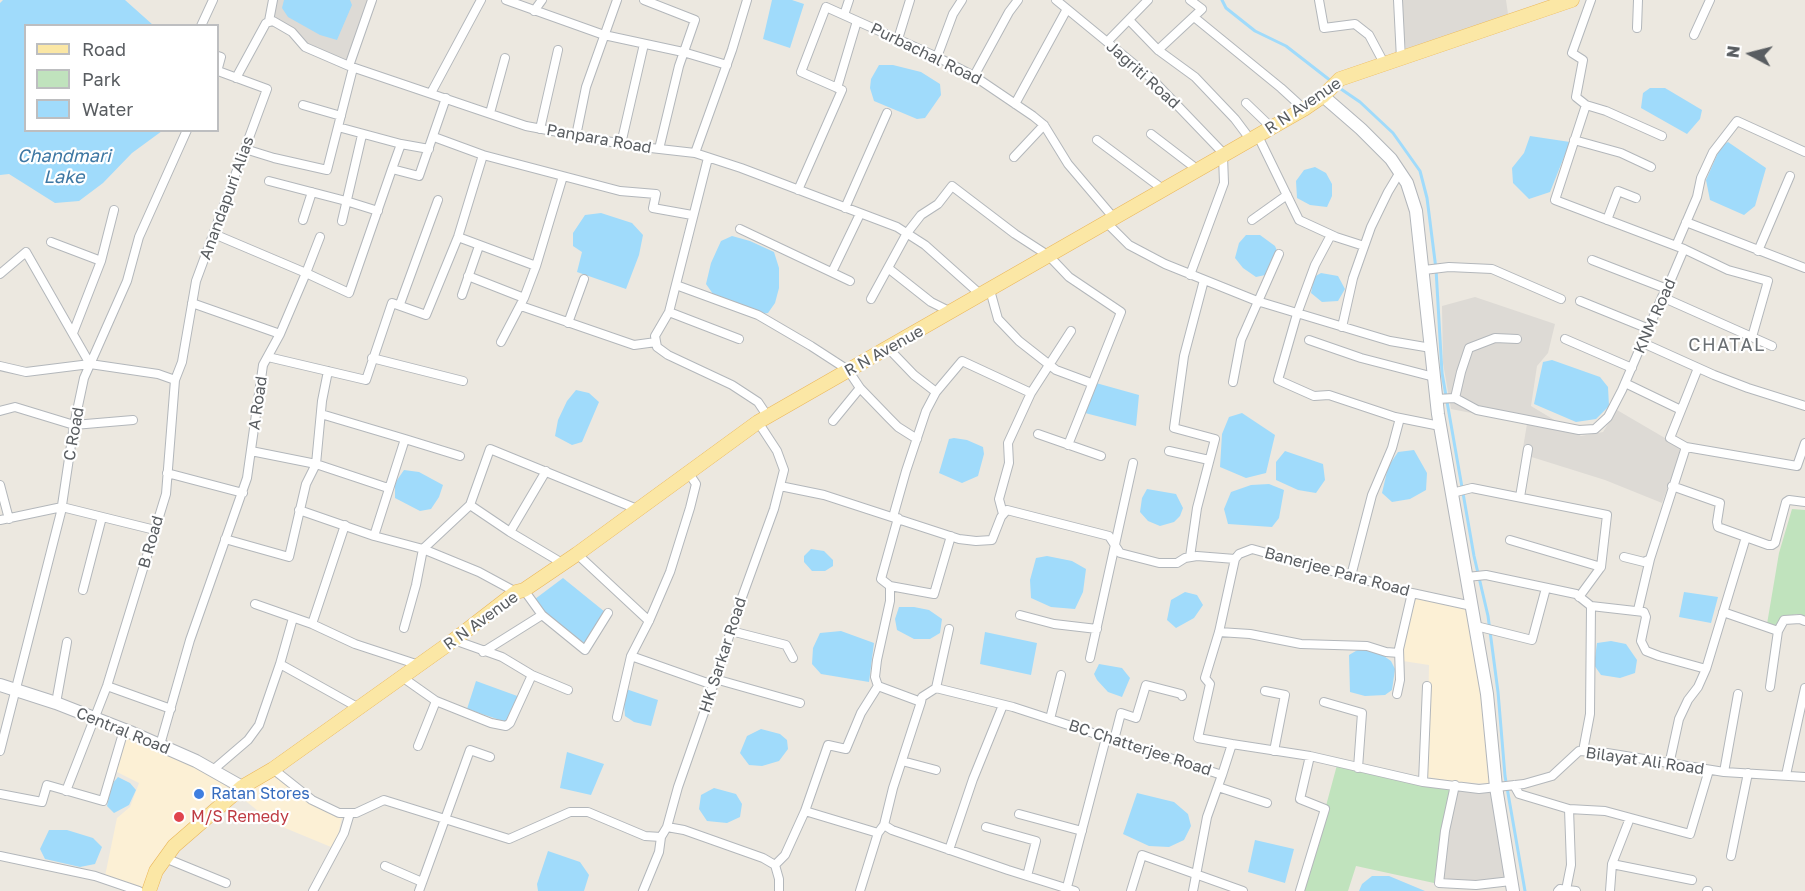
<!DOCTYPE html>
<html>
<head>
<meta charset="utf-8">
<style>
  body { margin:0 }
  #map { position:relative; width:1805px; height:891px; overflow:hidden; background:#ece8e0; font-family:"Golos Text",sans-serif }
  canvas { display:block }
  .legend { position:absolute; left:24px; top:24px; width:195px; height:108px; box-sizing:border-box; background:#fff; border:2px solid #bdbec0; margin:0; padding:8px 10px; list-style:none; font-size:18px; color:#595d61 }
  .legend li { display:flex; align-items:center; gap:12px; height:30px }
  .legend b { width:30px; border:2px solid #bdbec0 }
  .north { position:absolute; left:1721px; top:24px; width:60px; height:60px; -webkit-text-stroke:4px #fff; paint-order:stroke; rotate:277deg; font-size:16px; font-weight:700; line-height:24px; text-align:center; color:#595d61 }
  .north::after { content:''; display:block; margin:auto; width:21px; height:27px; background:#595d61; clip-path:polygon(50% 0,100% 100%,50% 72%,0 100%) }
</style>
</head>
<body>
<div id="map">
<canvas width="1805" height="891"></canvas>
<ul class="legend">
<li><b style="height:8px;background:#fbe7a5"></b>Road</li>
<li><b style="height:16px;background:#c0e3bd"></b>Park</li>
<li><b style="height:16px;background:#a0dbfb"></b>Water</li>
</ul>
<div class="north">N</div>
</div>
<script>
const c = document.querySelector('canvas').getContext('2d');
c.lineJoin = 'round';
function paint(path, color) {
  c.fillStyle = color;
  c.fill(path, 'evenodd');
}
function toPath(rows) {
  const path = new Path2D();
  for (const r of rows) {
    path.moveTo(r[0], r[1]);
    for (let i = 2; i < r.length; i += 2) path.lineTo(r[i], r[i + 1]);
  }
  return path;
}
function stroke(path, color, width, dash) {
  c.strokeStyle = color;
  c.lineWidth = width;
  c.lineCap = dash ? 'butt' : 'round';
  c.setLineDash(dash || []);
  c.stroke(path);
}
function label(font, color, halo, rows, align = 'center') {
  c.font = font + ' "Golos Text",sans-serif';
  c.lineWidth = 4.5;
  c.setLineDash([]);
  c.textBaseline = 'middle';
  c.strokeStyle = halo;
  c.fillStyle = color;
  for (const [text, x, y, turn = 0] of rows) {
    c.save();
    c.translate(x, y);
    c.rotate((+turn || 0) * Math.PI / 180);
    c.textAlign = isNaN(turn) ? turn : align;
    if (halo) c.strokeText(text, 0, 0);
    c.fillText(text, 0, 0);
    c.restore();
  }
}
const commercial = toPath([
  [1416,598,1470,609,1487,722,1491,784,1458,782,1427,777,1429,665,1403,661,1403,648],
  [124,736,211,771,228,788,190,822,162,853,144,890,105,876,117,818,130,807,139,783,115,771],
  [269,773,314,805,342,817,338,835,331,847,273,823,237,794]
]);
const industrial = toPath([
  [271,0,368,0,347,61,307,44,295,29,274,17],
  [1400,0,1506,0,1508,14,1406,51],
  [1475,297,1555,324,1548,353,1537,366,1531,406,1581,436,1603,432,1617,410,1682,448,1662,503,1605,480,1522,454,1527,424,1451,409,1443,363,1442,306],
  [1457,790,1492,791,1507,877,1473,882,1441,882,1447,832]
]);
const green = toPath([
  [1792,509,1805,510,1805,617,1797,614,1784,617,1776,626,1767,624,1779,553],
  [1337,765,1452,788,1442,832,1434,883,1356,866,1348,891,1303,891]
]);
const water = toPath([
  [3,0,125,0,153,25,26,26,26,130,162,131,132,153,103,183,79,201,55,203,9,174,0,175,0,3],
  [284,0,350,0,352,5,337,40,320,35,288,17,282,8],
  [772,0,792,0,804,4,790,48,763,39],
  [879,65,893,65,921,72,940,84,941,95,925,118,917,119,874,101,870,88,871,79],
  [1650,88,1665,88,1702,110,1700,119,1687,134,1641,108,1643,93],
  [1530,136,1570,142,1550,192,1529,199,1513,183,1512,168,1524,153],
  [1728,142,1766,168,1755,206,1744,215,1710,200,1706,180,1721,146],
  [1315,167,1326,173,1332,184,1332,196,1327,207,1310,205,1297,198,1296,181,1304,170],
  [601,213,632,223,643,235,639,255,626,289,577,272,582,252,573,246,573,233,585,215],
  [1246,235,1260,235,1275,246,1278,253,1270,274,1256,277,1243,268,1235,258,1239,243],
  [732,236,750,241,774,252,779,268,779,288,775,303,768,313,762,314,713,294,706,284,711,263,721,241],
  [1321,273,1338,276,1345,289,1338,301,1322,302,1311,293,1314,277],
  [1552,360,1600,377,1608,387,1609,406,1596,419,1576,422,1534,404,1543,362],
  [1096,383,1139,395,1136,426,1085,413],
  [576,390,589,393,599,402,582,442,572,445,555,436,558,420,567,401],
  [1242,413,1275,435,1266,473,1246,478,1220,467,1222,434,1229,417],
  [954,438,967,440,983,447,984,454,978,476,962,483,939,473,949,439],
  [1414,450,1427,473,1426,490,1410,499,1392,502,1382,493,1388,467,1398,452],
  [1285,451,1323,464,1325,480,1316,493,1298,490,1276,480,1276,462],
  [404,470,419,472,443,485,439,497,431,509,420,511,395,498,395,483],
  [1269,484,1284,490,1279,518,1272,527,1228,524,1224,509,1231,492,1251,485],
  [1147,489,1176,494,1183,508,1180,516,1174,522,1160,526,1148,521,1140,512,1142,498],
  [811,549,824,551,833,560,833,566,825,571,812,571,804,562,804,556],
  [1047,556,1072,561,1086,569,1083,592,1075,609,1051,607,1031,598,1030,580,1036,558],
  [563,578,605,612,588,646,531,602],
  [1185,592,1197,595,1203,605,1194,618,1176,628,1167,620,1171,600],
  [1684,592,1718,597,1711,623,1679,617],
  [899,607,914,607,929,610,942,619,940,633,930,639,914,639,897,630,895,619],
  [841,631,874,643,869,682,821,674,812,664,813,648,820,633],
  [985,632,1037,643,1031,675,980,664],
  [1611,641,1626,644,1637,660,1635,673,1620,678,1601,675,1594,665,1597,643],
  [1361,648,1381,654,1391,661,1395,669,1392,690,1385,695,1365,696,1350,692,1349,655],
  [1099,664,1122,668,1130,678,1122,697,1108,692,1097,680,1094,674],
  [476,681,520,697,509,723,467,709],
  [626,689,658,700,651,726,634,722,625,716,624,703],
  [761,729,780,734,787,740,788,749,779,761,762,766,749,765,740,753,747,736],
  [567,752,604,764,591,795,560,788],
  [118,777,130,783,136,790,129,805,114,813,107,806,112,784],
  [714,788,736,794,742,804,740,817,727,823,707,821,699,809,701,795],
  [1137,793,1174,802,1188,814,1191,826,1184,840,1169,847,1149,846,1123,834],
  [49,830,67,830,93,838,102,847,95,864,80,867,45,859,40,849],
  [1255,840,1294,849,1285,883,1248,872],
  [548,851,580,862,589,875,584,891,538,891,537,884],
  [1372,876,1389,876,1425,891,1359,891,1362,884]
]);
const stream = toPath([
  [1222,0,1226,8,1255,31,1286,46,1331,81],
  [1338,87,1360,102,1393,133,1420,171,1427,198,1436,269,1442,373,1474,556,1488,616,1498,692,1505,776,1525,891]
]);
const street = toPath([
  [506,0,604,35,683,52,727,65],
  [644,0,695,20,679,66,659,149],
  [1056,0,1151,78,1225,155],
  [1319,0,1324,28,1355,24,1369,35,1385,65],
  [1398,0,1401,59],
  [1591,0,1572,53,1583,60,1576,97,1586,105,1555,200,1684,249,1728,270,1768,281,1752,337],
  [534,11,542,0],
  [844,15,849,0],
  [1194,17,1281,88,1304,109],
  [1129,20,1158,50,1195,77,1235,119,1250,139],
  [269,21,273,0],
  [201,26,213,0],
  [1637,28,1638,0],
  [1694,35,1710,0],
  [898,39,910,0],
  [1107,42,1148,0],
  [1158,50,1202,9,1190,0],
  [218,56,221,57,218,68],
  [937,57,953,14,962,0],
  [349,66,372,0],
  [974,76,1009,12,1018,0],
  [236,78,266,23,273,21,292,32,305,47,349,66,526,126,633,146,695,153,741,168,897,227,925,245,981,295],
  [837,88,857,21],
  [431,93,481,0],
  [1246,103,1272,128],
  [1015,104,1067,9],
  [303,105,341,116],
  [1586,105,1606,111,1662,136],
  [490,113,505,58],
  [338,127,401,144],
  [540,129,558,50],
  [1151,134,1198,170],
  [576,136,586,87,617,0],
  [1258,136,1299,220,1336,237,1364,246],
  [1097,140,1164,190],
  [1574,140,1621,153,1651,167],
  [621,144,644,44],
  [245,149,274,158,327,170,353,68],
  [695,153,732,50,747,0],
  [483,155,620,191,656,194,653,208,692,215],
  [1014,157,1044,125],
  [708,158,669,312,655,336,657,347,668,355,732,385,758,402,768,417],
  [392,169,401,144,429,149],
  [269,181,346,201,378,211],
  [798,190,842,90,801,72,826,7,935,56,974,76,1033,116,1044,125,1068,164,1113,217],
  [845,208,887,113],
  [303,220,312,192],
  [1252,220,1287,195],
  [1607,220,1618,191,1636,198],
  [342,221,362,135],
  [1106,222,1129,245,1165,264,1257,301,1390,341,1431,348],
  [1686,222,1805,268],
  [740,229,850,281],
  [214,234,306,273,320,237],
  [1331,235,1315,265,1297,314,1278,380,1314,396,1329,395,1395,417,1440,426],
  [458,237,536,266],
  [51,242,101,261],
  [1676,246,1697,197,1701,178,1713,152,1737,121,1805,152],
  [1758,251,1790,176],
  [1592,260,1667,289],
  [888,268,931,302,951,312],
  [1424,270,1449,267,1492,269,1561,299],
  [832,272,860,214],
  [0,274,26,252,90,364],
  [1190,275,1224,183,1223,156],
  [468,276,524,298],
  [676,285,758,315,811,346,848,370,860,388,889,418,898,427,917,439],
  [990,290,998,319,1019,341,1056,370,1091,383],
  [462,295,479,246],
  [1662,297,1772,346],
  [871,299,907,233,921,215,938,204,952,186,1015,234,1049,256,1069,277,1121,312,1068,445],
  [1580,301,1649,329],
  [192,303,280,334],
  [400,304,438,200],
  [521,306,634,345,656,342],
  [669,312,739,339],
  [568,323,584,279],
  [1342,327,1353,278,1371,227,1388,192,1400,172],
  [73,333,101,261,114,210],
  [1565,339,1632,368],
  [1309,340,1361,358,1434,377],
  [501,342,524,298,536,266,563,176],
  [1643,343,1714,375,1748,388,1805,406],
  [889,349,914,375,936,392],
  [268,357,366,380,392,303,426,315,458,237,483,155,434,137],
  [372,358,463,381],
  [0,366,26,372,90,364,158,374,175,380],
  [1698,368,1670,438,1686,447,1797,466,1805,443],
  [1233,382,1241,340,1279,254],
  [1625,383,1681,410],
  [1455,398,1461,372,1469,348,1495,338,1517,339],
  [1436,399,1455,398,1477,410,1579,430,1595,429,1608,417,1622,390,1662,297,1667,289,1684,249],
  [0,411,15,407,74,425,133,420],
  [321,414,405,439],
  [833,421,860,388],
  [1038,434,1101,456],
  [251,451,316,464,388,488],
  [1169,451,1209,460],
  [167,473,243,493],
  [0,485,9,519],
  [780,486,824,495,959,539,976,541,992,540,1001,517,1007,510,1109,536,1120,553,1159,563,1177,563,1185,558,1197,556,1235,559,1239,554,1252,549,1412,593,1472,606],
  [1672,486,1720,503,1717,522,1718,527,1768,545,1772,545,1775,543,1786,502,1789,500,1805,502],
  [1452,493,1472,488,1607,515,1601,567,1579,597],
  [1520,497,1528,449],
  [470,505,510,532,562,563],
  [299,510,374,536,423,549,479,572,516,592],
  [1003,514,999,499,1009,463,1008,443,1031,393,1071,331],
  [893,517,906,471,926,411,936,392,962,361,1031,393],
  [0,520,62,507,155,530],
  [510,532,546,471],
  [374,536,405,439,460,456],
  [225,539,289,557,306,484,316,464,322,401,328,371],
  [1510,540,1601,567],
  [577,554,649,621],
  [1190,557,1197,508,1215,439,1174,428,1184,356,1204,280],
  [1624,557,1644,562,1650,559,1686,447],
  [1351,576,1372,495,1392,448,1400,418],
  [1467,577,1486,575,1576,594,1591,606,1590,714,1583,751],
  [890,586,934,594,951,536],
  [83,590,102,517],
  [524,590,542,615,585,650,608,613],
  [255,604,312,624,355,644,419,665],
  [1591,606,1644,612,1646,617,1641,641,1646,651,1659,656,1706,669],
  [1638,610,1650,559],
  [1723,612,1778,631,1770,687],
  [1020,615,1054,624,1097,629],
  [312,624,345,525],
  [1476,626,1532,640,1546,588],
  [404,628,416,585,423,549,470,505,490,449,637,509],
  [731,631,786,645,793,658],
  [1778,631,1784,620,1800,619,1805,621],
  [1219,632,1250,634,1301,644,1367,646,1386,652,1399,653],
  [454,640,502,657,532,675,568,690],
  [483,652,542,615],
  [631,656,713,685],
  [1090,658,1133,463],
  [280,664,359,708],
  [402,677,436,701,491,723,506,726,510,723,532,675],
  [715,679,800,703],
  [107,686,171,709],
  [878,686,921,702,922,697,936,688,1013,707,1222,775,1232,744,1310,756,1423,782,1479,789,1524,784,1552,776,1579,751,1607,753,1724,772,1805,777],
  [936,688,949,629],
  [1265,691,1285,695,1274,751],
  [1397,694,1400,680,1399,649,1412,593],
  [1324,702,1362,713,1358,768],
  [56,703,67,642],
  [617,717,631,656,649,621,670,572,690,508,696,484,688,472],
  [1050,719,1061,675],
  [1114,740,1121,713,1136,718,1146,685,1181,694,1182,696],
  [1232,744,1198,738,1210,684,1205,678,1219,632,1235,559],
  [160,745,190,640,247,478,263,365,280,334,306,273,349,293,392,169,419,176,446,98],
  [418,746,436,701],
  [0,751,61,512,74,425,84,378,127,281,139,237,187,130],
  [902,761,936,770],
  [1669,765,1679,719,1688,700,1698,687,1706,669,1746,537],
  [273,769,312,800,339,813,356,813,384,800,509,839,570,812,588,812,645,836,661,837],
  [213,770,248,740,259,725,280,664,293,618],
  [1724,772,1738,694],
  [1786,775,1805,688],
  [1423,782,1427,686],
  [1455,785,1445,831,1439,883,1476,885,1511,881],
  [1514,785,1519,794,1569,809,1605,811,1690,834,1709,770],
  [1218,787,1267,803],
  [66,791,107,686,166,494,175,380,182,362,196,281,267,89,218,71],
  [0,794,42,802,47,785,103,801,124,730],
  [805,811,828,745,846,749,861,713,878,686,875,677,877,660,890,601,890,586,881,579,898,518],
  [1019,814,1082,831],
  [884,825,892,830,1008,870,1075,891],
  [667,827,684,830,763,858,775,865],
  [986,827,1036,841,1027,876],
  [949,850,973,779,1003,705],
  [0,856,95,876,139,891],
  [1731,856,1748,773],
  [165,858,226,883],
  [1612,864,1692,880],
  [775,865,785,855,805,811,878,833,884,825,893,788,921,702],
  [775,865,779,879,779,891],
  [385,866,422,882],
  [1566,890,1571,865,1569,809],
  [313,891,344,833,350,813],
  [419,891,470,750,490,757],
  [643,891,659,852,661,837,667,827,678,787,706,707,741,600,774,509,784,470,777,451,758,422],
  [860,891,878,833],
  [1066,891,1106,738],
  [1131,891,1142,855,1243,891],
  [1193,891,1207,817,1222,775],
  [1300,891,1325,809,1300,799,1310,756],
  [1558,891,1560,889,1576,891],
  [1610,891,1612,864,1630,818],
  [1707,891,1708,891]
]);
const secondary = toPath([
  [1323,96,1361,129,1391,159,1407,183,1416,211,1438,414,1487,694,1496,787,1513,891],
  [0,685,56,703,130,732,196,761,242,787]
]);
const primary = toPath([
  [149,891,156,871,174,846,242,787,273,769,454,640,516,592,524,590,577,554,758,422,1304,109,1323,96,1340,79,1572,0]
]);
const markers = [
  [199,794,6,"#3f7fe0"],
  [179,817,6,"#e0444e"]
];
const streetNames = [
  ["Purbachal Road",926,54,26],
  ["Jagriti Road",1143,75,42],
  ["R N Avenue",1303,106,-34],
  ["Panpara Road",599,139,10],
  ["Anandapuri Alias",227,198,-70],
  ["KNM Road",1655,316,-66],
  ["R N Avenue",884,351,-29],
  ["A Road",258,403,-82],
  ["C Road",74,434,-80],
  ["B Road",151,542,-74],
  ["Banerjee Para Road",1337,572,15],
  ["R N Avenue",481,621,-36],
  ["HK Sarkar Road",723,655,-72],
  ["Central Road",123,731,22],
  ["BC Chatterjee Road",1140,748,18],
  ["Bilayat Ali Road",1645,761,8]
];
const shopNames = [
  ["Ratan Stores",211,794]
];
const healthNames = [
  ["M/S Remedy",191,817]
];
const waterNames = [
  ["Chandmari",64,156],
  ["Lake",64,177]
];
const neighbourhoodNames = [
  ["CHATAL",1727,345]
];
paint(commercial, '#fcf0d5');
paint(industrial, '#dddad5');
paint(green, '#c0e3bd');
paint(water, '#a0dbfb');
stroke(stream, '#a0dbfb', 3);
stroke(street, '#b3b7bb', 10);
stroke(secondary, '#b2b6bb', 14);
stroke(primary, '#ebb75a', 15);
stroke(street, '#fff', 8);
stroke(secondary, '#fff', 12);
stroke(primary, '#fbe7a5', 14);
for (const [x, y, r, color] of markers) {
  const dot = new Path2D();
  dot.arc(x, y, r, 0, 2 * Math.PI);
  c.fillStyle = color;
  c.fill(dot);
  stroke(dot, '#fff', 2);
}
label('16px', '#595d61', '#fff', streetNames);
label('16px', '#366cbe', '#fff', shopNames, 'left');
label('16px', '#be3a42', '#fff', healthNames, 'left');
label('italic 18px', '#3d77a3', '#fff', waterNames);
c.letterSpacing = '1.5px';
label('18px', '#6a6f73', '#fff', neighbourhoodNames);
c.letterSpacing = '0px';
</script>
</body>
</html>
